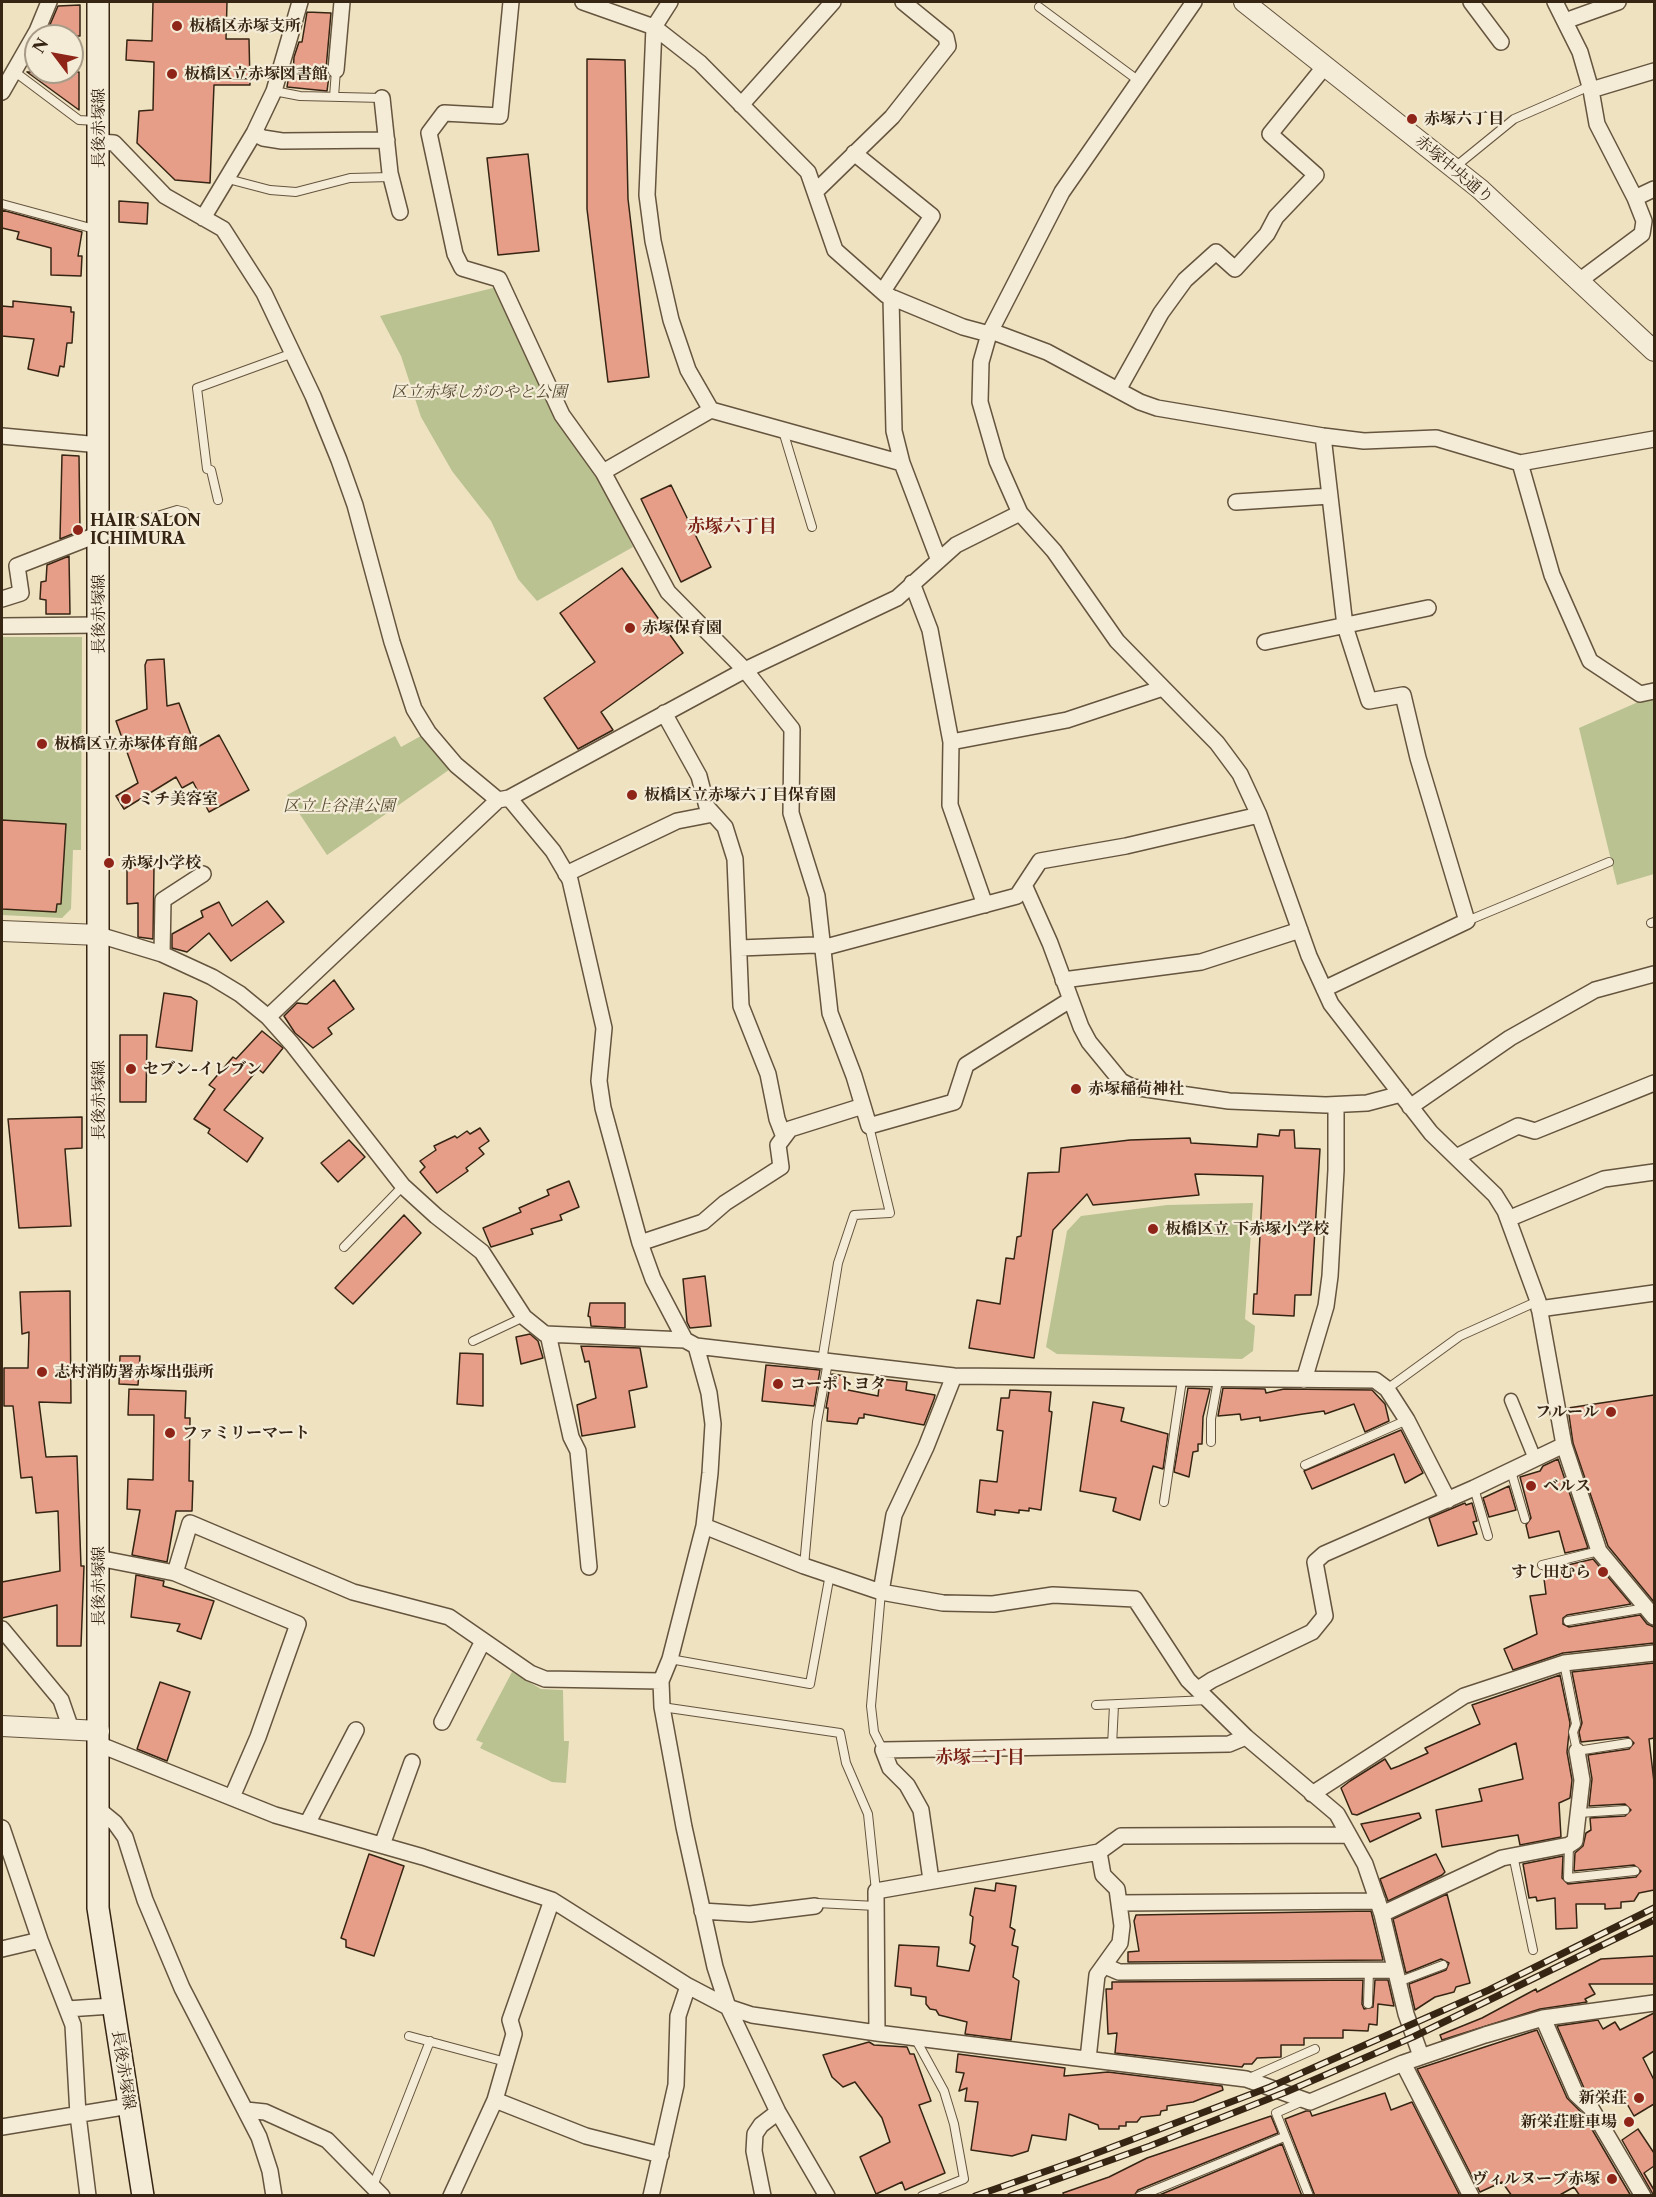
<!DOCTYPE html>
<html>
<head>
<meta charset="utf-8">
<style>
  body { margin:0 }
  #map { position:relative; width:1656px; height:2197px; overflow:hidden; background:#eee2c1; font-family:"Libre Caslon Text",serif }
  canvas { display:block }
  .frame { position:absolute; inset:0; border:3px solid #372513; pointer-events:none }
  .north { position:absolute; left:24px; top:24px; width:60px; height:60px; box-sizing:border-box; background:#f4ecd7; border:2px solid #a89c89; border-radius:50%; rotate:302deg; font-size:16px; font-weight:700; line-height:24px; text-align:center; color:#372513 }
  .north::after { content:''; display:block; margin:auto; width:21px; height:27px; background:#8f2418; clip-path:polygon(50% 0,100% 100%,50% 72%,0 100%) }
</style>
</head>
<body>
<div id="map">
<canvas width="1656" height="2197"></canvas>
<div class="frame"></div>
<div class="north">N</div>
</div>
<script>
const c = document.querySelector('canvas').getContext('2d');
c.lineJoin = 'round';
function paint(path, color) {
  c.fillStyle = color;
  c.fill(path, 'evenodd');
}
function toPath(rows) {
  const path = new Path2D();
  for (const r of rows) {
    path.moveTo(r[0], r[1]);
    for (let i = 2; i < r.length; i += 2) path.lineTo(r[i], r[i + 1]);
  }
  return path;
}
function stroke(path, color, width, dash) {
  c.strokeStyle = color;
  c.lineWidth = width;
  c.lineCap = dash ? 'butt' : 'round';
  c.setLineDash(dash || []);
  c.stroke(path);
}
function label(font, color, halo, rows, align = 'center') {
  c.font = font + ' "Libre Caslon Text","Noto Serif JP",serif';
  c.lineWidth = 4.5;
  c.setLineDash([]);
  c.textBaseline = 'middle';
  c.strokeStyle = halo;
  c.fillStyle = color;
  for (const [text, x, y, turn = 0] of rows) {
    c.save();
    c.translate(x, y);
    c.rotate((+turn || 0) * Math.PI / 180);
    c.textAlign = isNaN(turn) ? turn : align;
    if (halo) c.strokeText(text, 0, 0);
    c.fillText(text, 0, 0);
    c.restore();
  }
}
const green = toPath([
  [497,287,598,475,633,547,537,601,518,579,491,521,452,471,421,417,401,356,380,316],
  [2,637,82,637,81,850,73,850,71,909,62,918,2,915],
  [1654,695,1654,874,1617,885,1579,728],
  [428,732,456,765,327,855,287,795,395,736,401,747],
  [1253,1203,1245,1319,1255,1326,1253,1351,1242,1359,1057,1354,1046,1347,1067,1231,1081,1216,1167,1205],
  [512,1672,541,1689,563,1690,564,1741,569,1741,566,1783,552,1782,480,1748,483,1743,476,1740]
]);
const building = toPath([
  [153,2,227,2,226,39,249,39,250,85,214,85,210,183,175,180,137,143,139,111,153,110,154,62,126,60,127,40,152,41,153,2],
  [80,5,80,36,49,36,49,27,58,6,80,5],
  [307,12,331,13,326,69,329,76,327,91,287,87,289,75,293,75,294,57,299,42,302,42,307,12],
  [587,59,625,60,628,199,649,377,608,382,587,209,587,59],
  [27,72,79,72,79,110,27,72],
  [528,154,539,251,498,255,487,158,528,154],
  [119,201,148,203,147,224,119,222,119,201],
  [2,210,82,232,78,256,82,256,81,276,51,275,51,248,17,239,19,232,2,228,2,210],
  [13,301,71,307,71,312,74,312,72,343,67,343,64,367,60,366,58,376,28,369,34,339,2,336,2,306,13,307,13,301],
  [62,455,79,456,80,531,60,539,62,455],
  [671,485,711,567,681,582,641,499,671,485],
  [69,556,70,614,46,614,46,600,40,599,41,582,46,581,47,565,69,556],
  [622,568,683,653,601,712,613,730,578,749,544,698,595,662,560,613,622,568],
  [164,659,167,706,179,703,196,748,219,735,249,790,209,812,193,782,182,788,176,777,124,809,116,796,138,783,116,721,147,709,145,665,147,660,164,659],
  [2,820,66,824,61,904,57,904,56,912,2,909,2,820],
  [127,867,154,867,153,939,138,937,138,903,127,904,127,867],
  [267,901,284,922,231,961,209,933,187,952,172,948,172,934,203,917,201,911,219,902,232,926,267,901],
  [334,980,354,1009,328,1028,332,1034,313,1048,295,1033,284,1016,297,1003,307,1004,334,980],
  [164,993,191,997,197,1001,192,1051,156,1047,164,993],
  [262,1031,283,1048,263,1073,258,1069,224,1110,263,1138,247,1162,208,1133,210,1129,194,1119,215,1089,209,1085,233,1057,236,1059,262,1031],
  [120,1035,147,1035,146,1102,120,1102,120,1035],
  [82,1117,82,1148,65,1149,71,1226,19,1228,8,1119,82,1117],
  [480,1128,489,1141,479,1148,484,1154,466,1168,468,1171,437,1193,420,1172,425,1167,420,1161,436,1150,434,1146,455,1136,457,1138,467,1131,470,1134,480,1128],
  [1280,1130,1294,1130,1295,1148,1320,1149,1311,1295,1295,1295,1294,1316,1253,1314,1254,1294,1257,1294,1263,1176,1195,1174,1199,1195,1093,1205,1087,1194,1053,1230,1034,1358,969,1348,977,1300,1000,1304,1006,1258,1014,1259,1017,1237,1021,1236,1028,1173,1059,1172,1061,1148,1130,1140,1190,1138,1191,1143,1257,1147,1258,1134,1279,1136,1280,1130],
  [349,1140,365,1157,338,1182,321,1163,349,1140],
  [569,1181,579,1207,560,1215,562,1220,531,1229,533,1234,491,1247,483,1228,521,1212,519,1208,549,1195,547,1190,569,1181],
  [404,1215,421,1233,353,1304,335,1288,404,1215],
  [705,1276,711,1326,690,1328,687,1322,683,1279,705,1276],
  [70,1291,71,1403,39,1402,46,1457,77,1456,81,1566,84,1566,81,1646,57,1646,57,1605,2,1618,2,1582,60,1571,58,1511,36,1513,32,1477,21,1478,13,1406,4,1406,4,1368,28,1368,29,1332,22,1334,20,1292,70,1291],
  [590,1303,625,1303,625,1328,591,1326,590,1317,588,1316,590,1303],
  [530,1334,538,1341,543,1358,521,1364,516,1337,530,1334],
  [581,1346,640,1348,647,1387,629,1391,635,1427,582,1436,577,1405,596,1398,589,1361,585,1362,581,1346],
  [460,1353,483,1354,483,1406,457,1404,460,1353],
  [120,1356,140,1356,138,1385,119,1384,120,1356],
  [766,1365,820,1370,814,1406,762,1401,766,1365],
  [832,1374,845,1376,843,1389,878,1396,880,1379,907,1382,906,1390,935,1395,934,1399,924,1425,864,1414,864,1418,859,1418,857,1424,827,1421,828,1408,826,1408,832,1374],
  [1188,1388,1210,1389,1203,1417,1202,1444,1198,1444,1198,1451,1193,1452,1189,1477,1174,1472,1188,1388],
  [1223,1388,1265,1389,1266,1393,1284,1389,1372,1390,1385,1404,1389,1421,1365,1432,1354,1404,1325,1414,1324,1411,1303,1414,1260,1421,1260,1417,1241,1420,1240,1414,1218,1416,1223,1388],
  [129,1389,186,1391,185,1418,190,1418,189,1481,193,1481,192,1511,176,1511,167,1562,132,1555,140,1510,127,1509,128,1479,153,1480,154,1415,128,1415,129,1389],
  [1010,1390,1051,1392,1049,1411,1052,1412,1041,1510,1029,1508,1029,1511,1019,1510,1019,1513,995,1510,995,1515,977,1512,980,1480,997,1482,1003,1431,997,1430,1001,1398,1009,1398,1010,1390],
  [1654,1395,1654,1602,1608,1546,1573,1443,1568,1408,1654,1395],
  [1093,1402,1124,1408,1121,1421,1168,1434,1163,1469,1153,1466,1140,1520,1113,1511,1116,1498,1080,1491,1093,1402],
  [1401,1430,1423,1473,1405,1483,1394,1454,1312,1489,1304,1471,1401,1430],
  [1558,1459,1588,1548,1565,1553,1559,1531,1529,1538,1526,1525,1531,1518,1520,1477,1540,1471,1543,1466,1558,1459],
  [1509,1486,1516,1510,1489,1517,1483,1498,1509,1486],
  [1465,1503,1466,1505,1472,1503,1477,1521,1473,1522,1477,1534,1438,1546,1429,1518,1465,1503],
  [1593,1559,1631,1604,1567,1615,1563,1618,1563,1624,1569,1627,1640,1615,1647,1624,1654,1627,1654,1643,1563,1653,1513,1670,1504,1649,1537,1634,1530,1596,1546,1594,1543,1571,1593,1559],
  [136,1575,164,1581,163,1586,214,1601,201,1639,177,1631,180,1624,131,1617,136,1575],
  [1654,1663,1654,1738,1649,1739,1654,1782,1654,1890,1639,1893,1634,1901,1621,1902,1621,1908,1605,1909,1605,1904,1576,1904,1577,1928,1556,1929,1555,1898,1537,1901,1536,1897,1529,1898,1523,1864,1563,1856,1562,1878,1568,1884,1636,1877,1641,1871,1634,1865,1574,1871,1575,1853,1583,1846,1586,1833,1591,1830,1590,1818,1625,1816,1631,1810,1625,1804,1589,1806,1592,1779,1588,1755,1629,1749,1634,1743,1628,1737,1581,1742,1579,1732,1582,1723,1572,1672,1654,1663],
  [1560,1675,1570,1723,1567,1752,1572,1780,1570,1798,1559,1803,1561,1837,1520,1845,1518,1835,1442,1847,1436,1810,1482,1801,1479,1789,1523,1779,1516,1743,1357,1815,1352,1814,1341,1788,1350,1781,1385,1759,1391,1769,1399,1766,1428,1753,1425,1748,1480,1724,1472,1705,1560,1675],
  [160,1682,190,1692,167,1761,137,1749,160,1682],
  [1419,1813,1421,1818,1370,1842,1361,1824,1419,1813],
  [369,1854,404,1866,374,1956,346,1947,346,1940,341,1938,369,1854],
  [1436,1854,1445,1872,1442,1875,1388,1901,1380,1879,1436,1854],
  [996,1883,1016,1886,1010,1927,1015,1930,1012,1945,1018,1947,1013,1977,1019,1981,1011,2040,965,2034,967,2022,939,2015,936,2010,930,2009,926,2004,926,1997,911,1995,911,1988,895,1986,899,1945,939,1947,937,1966,969,1971,975,1946,970,1943,973,1917,970,1915,975,1888,995,1891,996,1883],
  [1447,1894,1470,1983,1456,1987,1454,1992,1435,1997,1415,2010,1409,1984,1446,1970,1449,1963,1441,1959,1406,1973,1393,1919,1447,1894],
  [1371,1911,1383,1960,1128,1962,1128,1952,1139,1951,1134,1921,1136,1915,1371,1911],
  [1654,1956,1654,1984,1589,1984,1595,1994,1585,1999,1587,2002,1540,2009,1442,2040,1440,2035,1482,2018,1536,1989,1537,1992,1601,1959,1654,1956],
  [1363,1980,1362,2004,1364,2009,1373,2007,1375,1980,1388,1980,1394,2006,1378,2004,1377,2025,1369,2024,1368,2031,1343,2030,1343,2038,1304,2038,1304,2045,1281,2045,1281,2057,1257,2058,1252,2064,1244,2064,1242,2067,1115,2053,1117,2033,1108,2034,1106,1989,1112,1989,1112,1982,1363,1980],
  [1654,2013,1654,2051,1643,2058,1654,2080,1654,2104,1634,2116,1619,2090,1598,2102,1584,2088,1557,2026,1598,2020,1603,2029,1615,2022,1620,2030,1654,2013],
  [1537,2030,1567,2098,1583,2114,1631,2196,1580,2196,1574,2187,1558,2196,1512,2196,1502,2182,1480,2192,1417,2069,1537,2030],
  [869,2042,874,2045,907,2047,910,2054,914,2054,931,2101,919,2105,945,2173,905,2190,902,2182,876,2194,860,2157,890,2142,882,2118,855,2082,843,2087,832,2077,823,2055,869,2042],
  [958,2054,1065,2068,1064,2076,1108,2072,1222,2086,1223,2090,1193,2102,1167,2106,1167,2110,1161,2111,1160,2115,1141,2117,1137,2122,1126,2122,1126,2126,1119,2126,1119,2129,1099,2129,1098,2125,1069,2114,1066,2140,1032,2135,1028,2151,1012,2156,971,2150,978,2102,965,2101,967,2088,959,2091,964,2073,956,2072,958,2054],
  [1385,2093,1391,2110,1412,2102,1460,2196,1315,2196,1285,2119,1306,2111,1310,2111,1312,2116,1385,2093],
  [1271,2116,1278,2133,1138,2190,1134,2196,1064,2196,1063,2193,1109,2177,1147,2158,1271,2116],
  [1638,2129,1654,2153,1654,2166,1644,2173,1654,2190,1654,2196,1622,2140,1638,2129],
  [1282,2144,1302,2196,1157,2196,1282,2144]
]);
const service = toPath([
  [1039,7,1139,81],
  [15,72,79,120,96,121],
  [274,91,300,96,382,98],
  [334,97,336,70],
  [1455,167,1514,119,1590,86],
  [228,179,270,190,296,192,350,178,391,177],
  [2,204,98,230],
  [783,431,812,527],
  [218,500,211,470,207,469,197,388,293,353],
  [101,533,177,510,185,512],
  [1467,921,1609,862],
  [1651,923,1654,922],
  [344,1247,403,1186],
  [473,1341,524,1317],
  [822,1361,838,1263,854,1215,890,1213,869,1126],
  [1387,1389,1460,1336,1538,1301],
  [1211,1442,1211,1419,1218,1380],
  [1305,1465,1407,1420],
  [1511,1471,1525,1519],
  [1474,1488,1488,1536],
  [1164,1502,1182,1380],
  [1542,1565,1599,1551],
  [804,1566,817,1422,828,1362],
  [881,1592,871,1706,874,1732,883,1750],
  [1568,1621,1646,1608],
  [670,1659,810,1684,830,1574],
  [1564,1663,1576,1724,1573,1732,1577,1751,1628,1743],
  [1096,1705,1208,1700],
  [662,1707,840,1733,846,1763,868,1814,876,1891],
  [1112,1746,1114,1705],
  [1579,1813,1625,1810],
  [1569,1845,1568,1878,1635,1871],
  [1513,1855,1533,1950],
  [815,1906,817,1903,876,1906],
  [1398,1982,1443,1965],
  [1368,2004,1369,1970],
  [409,2036,506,2062],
  [915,2038,944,2091,954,2124,964,2179,922,2196],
  [1247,2079,1315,2049],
  [1303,2101,1276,2113,1309,2196],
  [373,2186,430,2041],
  [1140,2196,1284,2137]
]);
const pedestrian = toPath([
  [1511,1400,1535,1459]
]);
const minor = toPath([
  [511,2,500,116,444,113,429,133,455,254,462,268,499,279,562,415,603,472,668,592,745,670,792,729,791,813,817,896,830,1013,854,1076,869,1126,954,1102,966,1065,1070,1000],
  [583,2,654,27,700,63,808,172,835,250,886,295,963,327,989,334],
  [670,2,654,27,647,195,653,241,671,320,688,370,711,410],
  [1194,2,1062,192,989,334,981,362,980,402,997,461,1020,513,1054,551,1117,641,1217,743,1240,774,1259,815,1309,956,1331,1004,1431,1133,1495,1195,1505,1211,1538,1301,1564,1445,1599,1551,1654,1617],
  [1471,2,1501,42],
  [1555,2,1580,52,1591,90,1597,124,1635,198,1644,221,1642,234,1579,281],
  [1565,21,1618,2],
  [336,70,342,2],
  [1591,90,1654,71],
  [2,92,37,31,49,2],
  [382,98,390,173,400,212],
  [741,105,833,2],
  [254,133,263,138,282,141,387,140],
  [99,142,114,143,165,196,223,229,264,293,313,396,339,460,355,505,392,642,414,709,428,732,456,765,498,800],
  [854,153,932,216,883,291],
  [815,192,892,117,948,46,946,37,903,2],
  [1635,198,1654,189],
  [203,218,254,133,274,91,300,2],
  [891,297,894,431,902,463,938,558],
  [991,331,1047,352,1140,402,1157,408,1323,436,1364,441,1436,438,1520,463,1654,439],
  [1118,390,1161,313,1185,280,1216,252,1235,269,1267,234,1276,217,1316,175,1270,134,1325,66],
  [2,436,100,445],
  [1323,436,1345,626,1369,701,1403,695,1418,758,1467,921,1324,989],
  [1520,463,1552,575,1590,661,1640,694,1654,691],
  [603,472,711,410,902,463],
  [1236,502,1330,496],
  [912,583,930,630,951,742,950,805,985,905],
  [2,599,21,593,17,566,99,534],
  [2,626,100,625],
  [1265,642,1428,608],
  [664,713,699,776,707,807,725,827,735,859,741,1006,768,1074,777,1119,784,1137],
  [951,742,1067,720,1163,688],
  [509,798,553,851,570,880,604,1028,599,1081,603,1108,640,1243,653,1279,685,1340],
  [566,874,677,821,713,814],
  [1025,887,1050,943,1081,1027,1089,1042,1121,1081,1132,1087,1229,1101,1326,1105,1367,1103,1401,1094],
  [99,935,162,954,212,977,240,994,268,1017,292,1044,403,1186,436,1216,482,1252,524,1317,545,1334,685,1340,696,1346,954,1376,1375,1380,1387,1389,1407,1420,1448,1500],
  [740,948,815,945,826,947,1017,896,1040,861,1126,846,1259,815],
  [162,954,163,900,203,874],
  [1063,980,1201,962,1300,930],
  [268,1017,498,800,509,798,745,670,897,598,956,545,1020,513],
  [1410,1107,1510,1038,1595,990,1654,974],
  [1456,1157,1518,1126,1535,1131,1654,1083],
  [1508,1219,1604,1179,1654,1172],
  [640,1243,703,1222,725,1203,781,1167,778,1145,790,1129,863,1106],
  [1539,1309,1654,1293],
  [548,1334,571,1437,578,1451,589,1567],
  [696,1346,709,1393,713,1424,710,1473,704,1526,670,1659,661,1681,662,1707,684,1827,715,1967,728,2007,778,2112,827,2196],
  [1304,1380,1326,1306,1330,1276,1336,1170,1336,1105],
  [704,1526,804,1566,881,1592,943,1603,993,1604,1053,1595,1135,1599,1188,1680,1246,1737,1337,1814,1365,1864,1382,1914,1406,2014,1421,2056],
  [98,1558,175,1573,298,1624,258,1737,232,1797],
  [175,1573,190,1523,353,1592,449,1617,530,1673,545,1679,661,1681],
  [881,1592,894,1515,926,1447,954,1376],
  [2,1629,61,1700,71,1729],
  [1198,1689,1212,1680,1312,1632,1325,1616,1315,1562,1324,1554,1474,1488,1564,1445],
  [442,1722,483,1641],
  [98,1744,275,1815,423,1857,552,1900,688,1986,728,2007,752,2015,877,2033,1246,2079,1310,2102,1403,2063,1485,2035,1543,2018,1654,2003],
  [1312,1794,1464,1696,1564,1663,1654,1653],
  [98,1809,115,1823,125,1837,145,1900,182,1988,259,2137,270,2171,274,2196],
  [307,1824,356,1730],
  [2,1828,40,1940,73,2025,78,2115,88,2196],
  [382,1845,412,1762],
  [931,1880,921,1810,907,1785,890,1768,883,1750,1229,1744,1246,1737],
  [1119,1903,1378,1901],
  [702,1911,750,1914,815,1906],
  [1382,1914,1502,1858,1569,1845,1575,1841,1582,1780,1577,1751],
  [2,1949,40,1940],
  [1105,1966,1119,1972,1395,1970],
  [67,2009,112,2006],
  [1543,2018,1576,2094,1591,2108,1643,2196],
  [877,2033,876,1891,1099,1852,1121,1836,1347,1835],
  [1088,2059,1097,1975,1120,1943,1122,1926,1117,1889,1103,1875,1099,1852],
  [1403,2063,1471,2196],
  [495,2100,586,2136,661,2155],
  [246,2110,265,2112,327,2140,382,2196],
  [2,2127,129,2106],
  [451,2196,495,2100,514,2034,510,2020,552,1900],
  [651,2196,676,2085,678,2016,688,1986],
  [763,2196,754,2151,755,2134,761,2125,778,2112]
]);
const tertiary = toPath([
  [1244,2,1480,189,1654,351],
  [2,931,99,935],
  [2,1726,99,1731]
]);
const secondary = toPath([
  [98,2,98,1908,143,2196]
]);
const rail = toPath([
  [975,2196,1081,2159,1270,2087,1489,1990,1654,1908],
  [1010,2196,1150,2146,1286,2092,1413,2037,1654,1920]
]);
const markers = [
  [177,26,6,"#8f2418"],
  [172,74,6,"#8f2418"],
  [1412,119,6,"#8f2418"],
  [78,530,6,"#8f2418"],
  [630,628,6,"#8f2418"],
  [42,744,6,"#8f2418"],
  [632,795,6,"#8f2418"],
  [126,799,6,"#8f2418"],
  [109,863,6,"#8f2418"],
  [131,1069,6,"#8f2418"],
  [1076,1089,6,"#8f2418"],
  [1153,1229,6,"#8f2418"],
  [42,1372,6,"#8f2418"],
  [778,1384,6,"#8f2418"],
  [1611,1412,6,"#8f2418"],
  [170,1433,6,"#8f2418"],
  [1531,1486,6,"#8f2418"],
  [1603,1572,6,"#8f2418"],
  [1639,2098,6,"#8f2418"],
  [1629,2122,6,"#8f2418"],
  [1612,2179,6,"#8f2418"]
];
const poiNames = [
  ["板橋区赤塚支所",189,26],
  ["板橋区立赤塚図書館",184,74],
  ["赤塚六丁目",1424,119],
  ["HAIR SALON",90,521],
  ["ICHIMURA",90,539],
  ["赤塚保育園",642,628],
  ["板橋区立赤塚体育館",54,744],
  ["板橋区立赤塚六丁目保育園",644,795],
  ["ミチ美容室",138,799],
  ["赤塚小学校",121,863],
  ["セブン-イレブン",143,1069],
  ["赤塚稲荷神社",1088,1089],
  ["板橋区立 下赤塚小学校",1165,1229],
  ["志村消防署赤塚出張所",54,1372],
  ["コーポトヨタ",790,1384],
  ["フルール",1599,1412,"right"],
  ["ファミリーマート",182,1433],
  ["ベルス",1543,1486],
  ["すし田むら",1591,1572,"right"],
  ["新栄荘",1627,2098,"right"],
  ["新栄荘駐車場",1617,2122,"right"],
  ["ヴィルヌーブ赤塚",1600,2179,"right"]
];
const streetNames = [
  ["長後赤塚線",99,128,-90],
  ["赤塚中央通り",1454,170,40],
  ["長後赤塚線",99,614,-90],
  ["長後赤塚線",99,1100,-90],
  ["長後赤塚線",99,1586,-90],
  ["長後赤塚線",123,2070,81]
];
const parkNames = [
  ["区立赤塚しがのやと公園",479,392],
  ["区立上谷津公園",339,806]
];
const neighbourhoodNames = [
  ["赤塚六丁目",732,527],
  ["赤塚二丁目",980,1758]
];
paint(green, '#bbc291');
paint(building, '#e69e89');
stroke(building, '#372513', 1.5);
stroke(service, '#65543e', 10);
stroke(pedestrian, '#65543e', 15);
stroke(minor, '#65543e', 18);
stroke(tertiary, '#65543e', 22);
stroke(secondary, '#372513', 24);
stroke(service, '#f4ecd7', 8);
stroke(pedestrian, '#f4ecd7', 12);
stroke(minor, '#f4ecd7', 15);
stroke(tertiary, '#f4ecd7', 20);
stroke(secondary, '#f4ecd7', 21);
stroke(rail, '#372513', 7);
stroke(rail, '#f4ecd7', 4.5, [14]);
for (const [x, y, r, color] of markers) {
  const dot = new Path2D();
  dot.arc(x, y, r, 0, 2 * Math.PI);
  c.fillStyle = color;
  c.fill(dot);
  stroke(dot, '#f4ecd7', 2);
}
label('bold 16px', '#372513', '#f4ecd7', poiNames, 'left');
label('16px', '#372513', '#f4ecd7', streetNames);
label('italic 16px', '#584c32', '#f4ecd7', parkNames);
label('bold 18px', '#7a1f14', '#f4ecd7', neighbourhoodNames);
</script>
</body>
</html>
